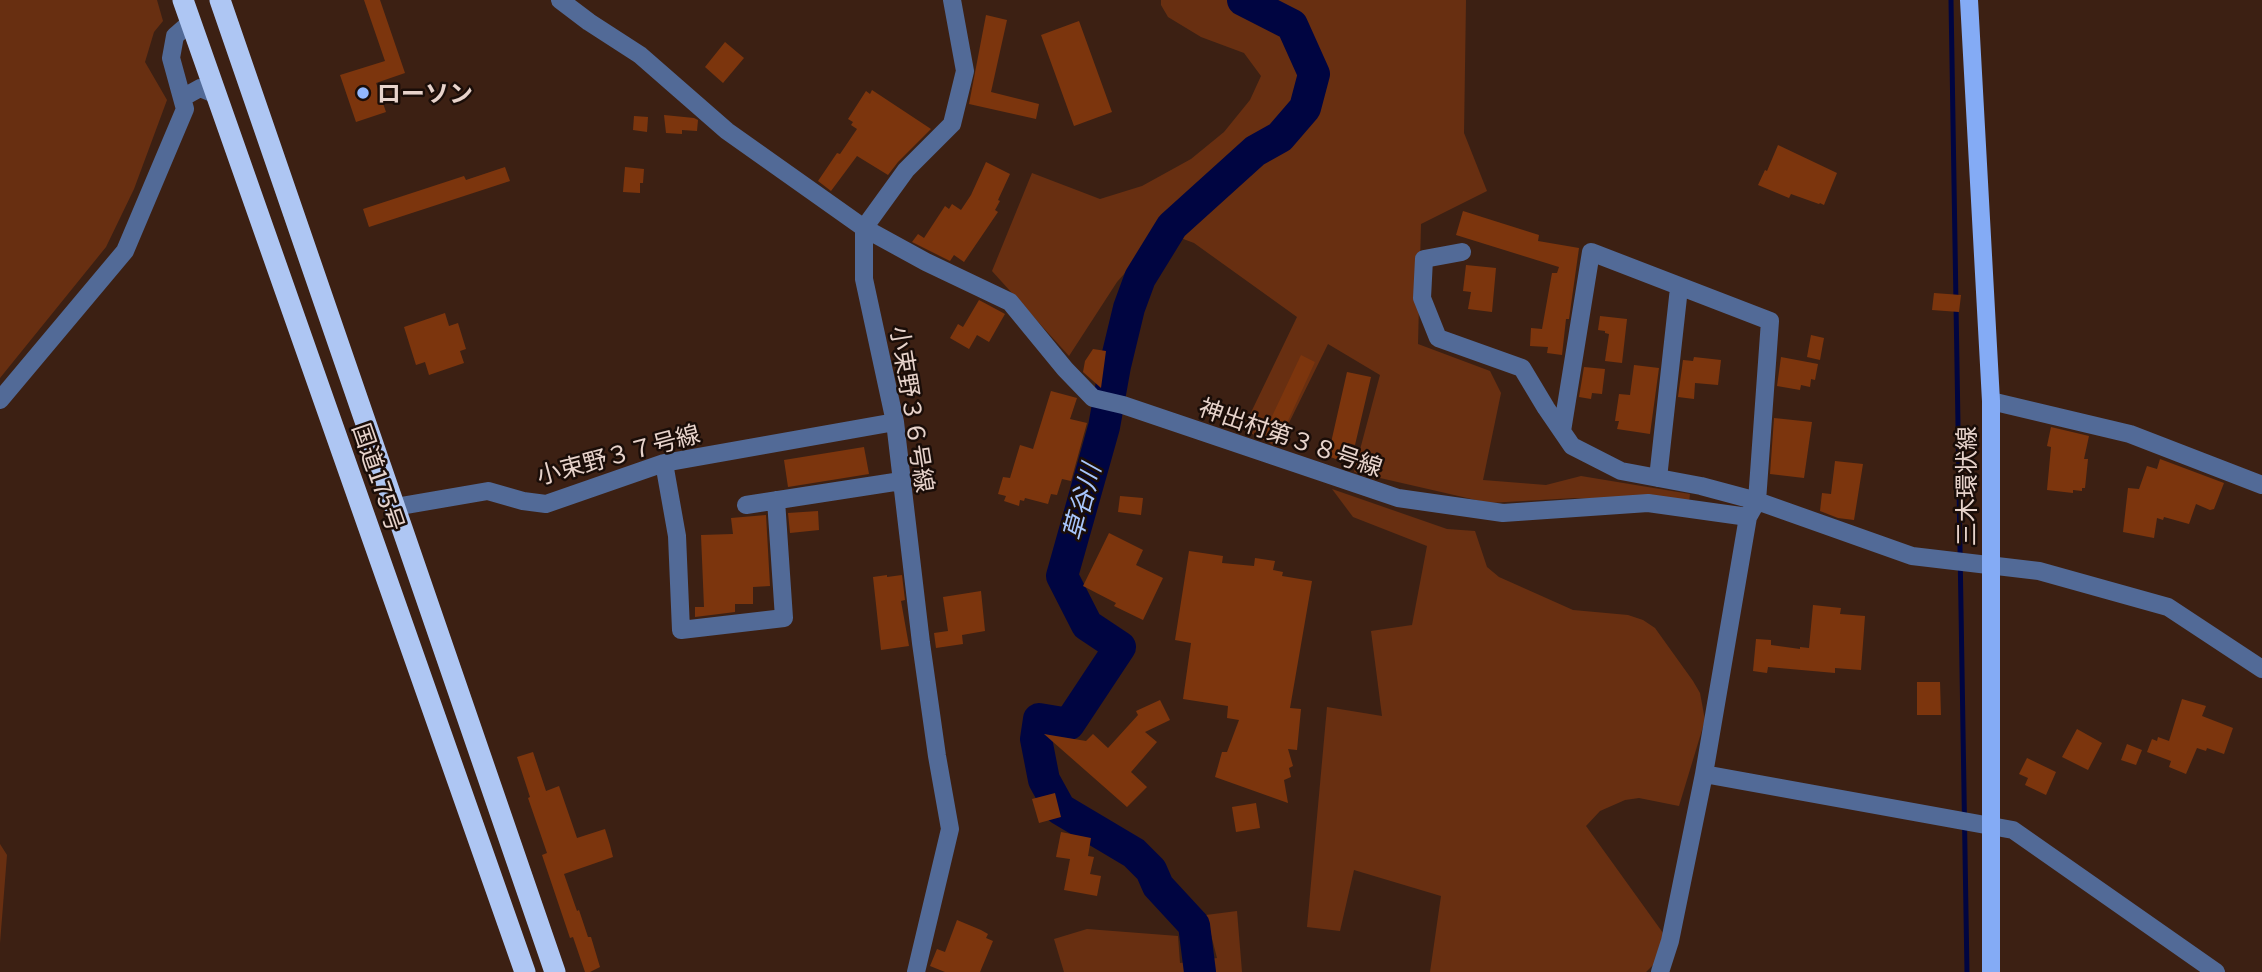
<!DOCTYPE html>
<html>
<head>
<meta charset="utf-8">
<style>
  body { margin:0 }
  canvas { display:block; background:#3c2013 }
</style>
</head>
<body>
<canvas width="2262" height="972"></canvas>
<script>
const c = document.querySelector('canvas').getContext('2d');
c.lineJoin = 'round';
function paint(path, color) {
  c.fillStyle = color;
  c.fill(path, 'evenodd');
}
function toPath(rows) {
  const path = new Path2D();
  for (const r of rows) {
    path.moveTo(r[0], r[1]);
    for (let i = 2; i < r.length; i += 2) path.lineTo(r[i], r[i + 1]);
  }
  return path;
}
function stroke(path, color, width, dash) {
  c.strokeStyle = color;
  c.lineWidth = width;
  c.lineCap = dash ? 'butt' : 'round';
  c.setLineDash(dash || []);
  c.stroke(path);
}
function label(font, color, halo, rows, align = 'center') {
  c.font = font + ' Georgia,"Noto Sans JP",serif';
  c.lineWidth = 5;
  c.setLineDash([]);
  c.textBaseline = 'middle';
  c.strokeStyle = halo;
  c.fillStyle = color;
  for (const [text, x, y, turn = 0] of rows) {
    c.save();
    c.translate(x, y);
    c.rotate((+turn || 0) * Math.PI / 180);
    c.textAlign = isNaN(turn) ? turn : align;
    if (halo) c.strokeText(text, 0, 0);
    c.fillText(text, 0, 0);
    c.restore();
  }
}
const green = toPath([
  [0,0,157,0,163,21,154,32,145,62,167,100,134,189,106,247,0,378],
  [1161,0,1466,0,1464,133,1487,191,1421,224,1418,344,1490,371,1501,393,1483,480,1546,485,1581,476,1690,494,1689,503,1574,498,1489,503,1354,472,1380,375,1328,344,1277,447,1243,429,1297,317,1194,243,1162,231,1117,282,1069,356,992,271,1032,173,1100,199,1142,186,1191,159,1224,132,1250,100,1261,76,1244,53,1201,37,1168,17,1161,5],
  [1332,489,1447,529,1475,531,1487,567,1499,577,1573,610,1628,615,1643,620,1655,628,1693,681,1700,693,1705,720,1679,806,1639,798,1625,800,1600,811,1586,826,1663,933,1659,959,1646,972,1430,972,1441,896,1354,870,1340,931,1307,927,1327,707,1382,716,1371,631,1412,625,1427,546,1353,517],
  [0,844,7,855,0,943],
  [1237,911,1242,972,1064,972,1054,939,1087,929,1178,936,1180,963,1217,958,1206,915]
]);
const stream = toPath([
  [1951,0,1967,972]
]);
const river = toPath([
  [1200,972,1194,925,1158,886,1151,870,1134,853,1060,809,1044,780,1036,739,1039,719,1069,724,1120,647,1087,625,1062,576,1104,427,1115,366,1129,308,1140,278,1172,226,1255,151,1280,137,1305,108,1314,74,1292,25,1243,0]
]);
const building = toPath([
  [364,0,380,0,405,73,376,83,386,112,356,122,340,75,385,61],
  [986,15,1007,20,991,92,1039,104,1036,119,969,104],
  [1079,21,1112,112,1074,126,1041,35],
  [725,42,744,58,723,83,705,67],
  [872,90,931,129,898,162,888,175,857,156,831,191,818,181,837,153,840,154,857,129,851,125,853,122,848,119,866,91,870,94],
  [664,115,694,118,698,120,697,131,682,130,682,134,666,133],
  [634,116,648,117,647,132,633,130],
  [1778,145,1837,173,1824,205,1820,203,1819,204,1791,194,1789,198,1758,185,1765,170,1767,171],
  [986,162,1010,174,998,200,1000,201,995,210,998,212,964,262,954,255,950,261,912,242,918,234,924,238,945,206,949,209,952,204,961,210,971,195],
  [505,167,510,181,369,227,363,209,464,176,466,180],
  [625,167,644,169,643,183,640,183,640,193,623,192],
  [1463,211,1539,235,1538,241,1579,248,1569,319,1566,319,1562,355,1547,353,1548,347,1530,346,1531,328,1542,329,1552,273,1557,273,1559,267,1456,235],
  [1466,265,1496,268,1492,312,1468,309,1471,292,1463,291],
  [1934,293,1961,295,1959,312,1932,310],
  [979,300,1005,314,989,342,977,335,969,349,950,338,958,324,963,327],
  [445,313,449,326,458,323,466,349,460,351,464,363,429,375,425,362,416,365,404,327],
  [1600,316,1627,319,1622,363,1605,361,1609,334,1605,333,1605,331,1598,330],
  [1811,335,1824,338,1820,360,1807,357],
  [1093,349,1106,351,1101,388,1083,372,1085,361],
  [1301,355,1315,362,1281,436,1266,429],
  [1694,357,1721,360,1718,385,1695,383,1694,399,1678,397,1683,360,1693,361],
  [1781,357,1818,364,1815,380,1811,379,1810,387,1801,385,1800,390,1777,386],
  [1634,365,1659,368,1650,434,1617,429,1619,421,1615,421,1619,394,1630,395],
  [1584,367,1605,369,1602,394,1592,393,1591,399,1579,397],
  [1347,372,1371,377,1355,445,1348,443,1341,461,1328,456],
  [1051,391,1077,398,1070,419,1087,423,1071,481,1062,479,1057,495,1051,494,1048,504,1025,498,1024,501,1020,500,1019,506,1004,501,1006,496,998,494,1003,477,1010,478,1020,445,1033,449],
  [1774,418,1812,422,1804,478,1770,474],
  [2051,427,2089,436,2084,459,2088,459,2085,488,2082,488,2082,491,2073,490,2073,493,2047,490,2051,447,2047,446],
  [864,447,869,474,788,487,784,460],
  [2160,459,2224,483,2214,509,2210,510,2196,504,2189,524,2164,517,2163,520,2157,518,2154,538,2123,532,2128,488,2139,489,2147,466,2157,469],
  [1835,461,1863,464,1854,520,1838,518,1820,511,1822,493,1831,494],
  [1120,496,1143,498,1141,515,1118,512],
  [818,511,819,530,790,533,788,513],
  [766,515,770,586,753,587,753,604,735,604,735,612,695,617,695,607,704,607,701,535,733,534,731,518],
  [1109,533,1143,550,1136,565,1163,578,1143,620,1114,606,1116,603,1083,586],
  [1189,551,1223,556,1222,563,1254,566,1255,558,1275,561,1273,570,1283,572,1282,576,1312,581,1290,708,1301,709,1297,750,1288,749,1293,766,1289,768,1291,777,1284,780,1288,803,1215,777,1222,752,1227,752,1239,720,1227,718,1228,706,1183,699,1191,643,1175,640],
  [887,575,887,577,902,575,905,600,901,601,909,646,881,650,873,577],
  [981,591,985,631,962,635,963,644,936,648,934,633,948,631,943,597],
  [1813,605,1841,608,1840,614,1865,616,1861,670,1835,668,1835,673,1768,667,1767,673,1753,671,1756,639,1771,640,1771,645,1800,649,1800,647,1809,648],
  [1917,682,1940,682,1941,715,1917,715],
  [2182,699,2206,706,2202,716,2233,728,2224,754,2207,748,2206,751,2197,748,2186,774,2169,767,2171,761,2147,752,2152,739,2157,741,2158,737,2169,741],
  [1160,700,1170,720,1145,732,1157,742,1131,772,1147,787,1127,807,1044,734,1086,741,1093,734,1108,748,1138,715,1136,711],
  [2077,729,2102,743,2088,770,2062,757],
  [2127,744,2142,750,2136,765,2121,760],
  [533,752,546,791,559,786,577,838,605,829,610,845,613,857,564,874,577,911,579,910,588,937,591,937,600,967,590,972,585,972,573,937,570,938,542,855,547,853,528,798,530,797,517,757],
  [2027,758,2056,772,2046,795,2025,785,2028,778,2019,774],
  [1055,793,1061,817,1039,823,1032,799],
  [1256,803,1260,828,1236,832,1232,807],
  [1061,832,1091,838,1088,856,1094,857,1090,874,1101,876,1097,896,1064,890,1070,859,1056,857],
  [957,920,981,930,988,934,986,938,993,941,980,972,945,972,930,966,937,949,945,952]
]);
const minor = toPath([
  [560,0,589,22,640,55,727,131,864,228,864,279,895,422,921,643,937,756,950,829,916,972],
  [952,0,965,71,952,124,906,170,864,228,926,262,1010,302,1065,369,1093,398,1123,405,1398,498,1503,513,1648,503,1748,517,1757,501,1770,321,1591,252,1562,431],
  [182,98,200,88,217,95],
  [1462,252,1424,259,1422,298,1438,338,1522,368,1546,408,1572,446,1621,471,1701,486,1757,501,1912,556,2039,571,2168,607,2262,669],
  [0,400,125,251,185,109,171,58,175,36,191,22],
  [1991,401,2130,434,2262,485],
  [664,463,677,536,681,630,784,618,776,500],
  [1658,478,1679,288],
  [746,505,901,481],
  [395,507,488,491,523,501,546,504,664,463,895,422],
  [1704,774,2013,830,2216,972],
  [1660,972,1670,941,1704,774,1748,517]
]);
const major = toPath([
  [1969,0,1991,401,1991,972]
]);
const highway = toPath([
  [183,0,525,972],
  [220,0,555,972]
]);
const markers = [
  [363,93,7,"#92b7fd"]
];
const poiNames = [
  ["ローソン",377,93]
];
const streetNames = [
  ["小束野３６号線",913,409,81],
  ["神出村第３８号線",1291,437,19],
  ["小束野３７号線",618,454,-15],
  ["国道175号",379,477,71],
  ["三木環状線",1966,486,-90]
];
const waterNames = [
  ["草谷川",1081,502,-75]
];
paint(green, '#682f11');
stroke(stream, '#000541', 5);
stroke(river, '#000541', 32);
paint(building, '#7c350d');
stroke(minor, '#526a97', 18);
stroke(major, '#84abf5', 18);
stroke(highway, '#aec6f3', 21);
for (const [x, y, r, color] of markers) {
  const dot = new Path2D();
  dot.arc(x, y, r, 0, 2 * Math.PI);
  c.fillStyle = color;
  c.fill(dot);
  stroke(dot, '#1a0d08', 2.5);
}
label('bold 24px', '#e7d3cb', '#1a0d08', poiNames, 'left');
label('24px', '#e7d3cb', '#1a0d08', streetNames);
label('italic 26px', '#a8c6fd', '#1a0d08', waterNames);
</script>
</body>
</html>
